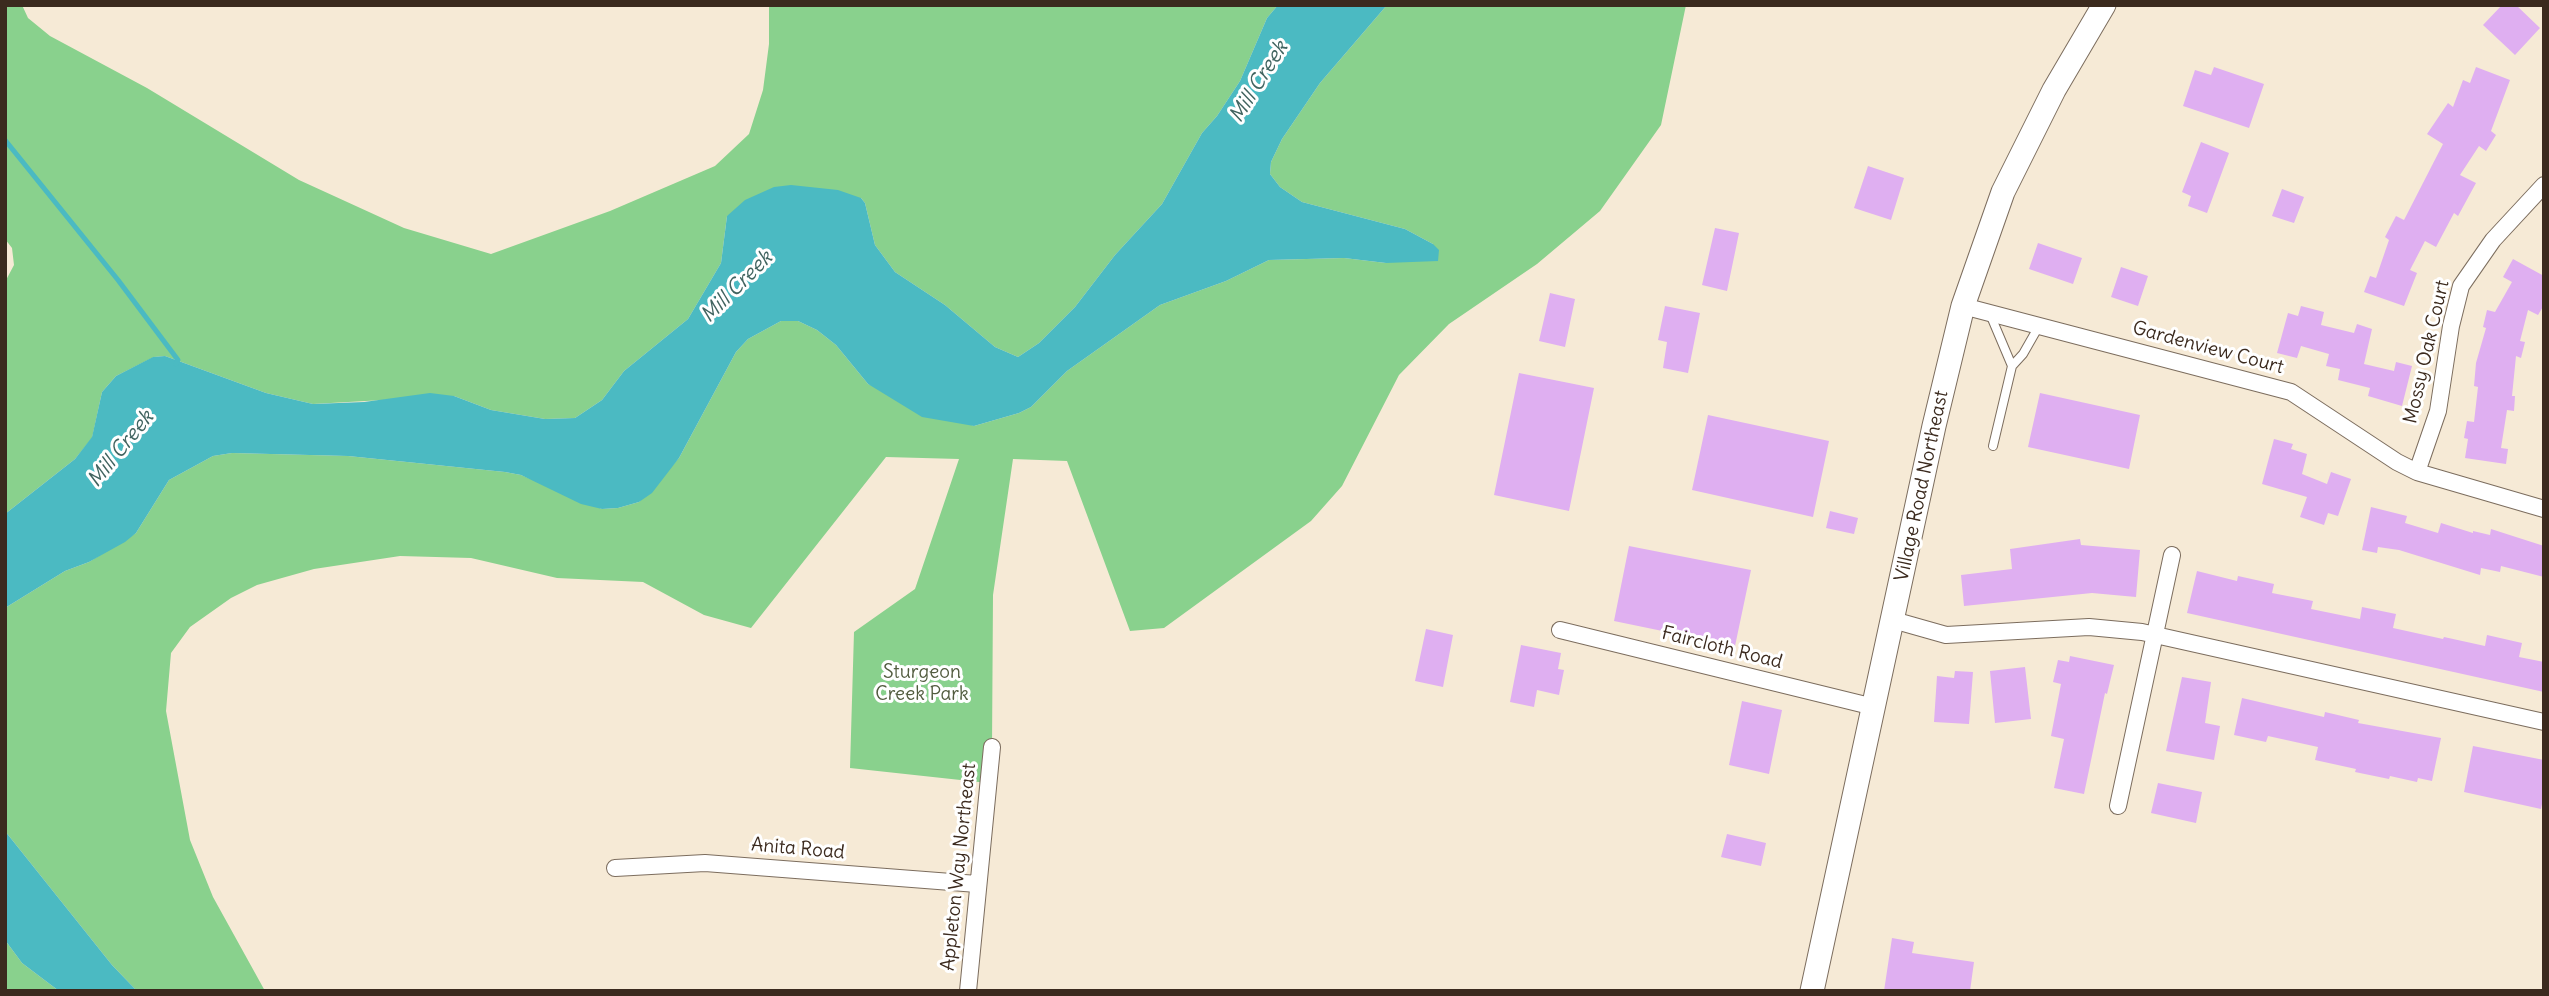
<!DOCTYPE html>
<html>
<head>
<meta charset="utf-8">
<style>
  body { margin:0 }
  #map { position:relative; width:2549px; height:996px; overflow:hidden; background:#f6ead6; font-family:Delius,sans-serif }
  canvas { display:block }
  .frame { position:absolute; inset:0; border:7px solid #3b2a1e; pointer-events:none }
</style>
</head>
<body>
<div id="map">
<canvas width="2549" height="996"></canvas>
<div class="frame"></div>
</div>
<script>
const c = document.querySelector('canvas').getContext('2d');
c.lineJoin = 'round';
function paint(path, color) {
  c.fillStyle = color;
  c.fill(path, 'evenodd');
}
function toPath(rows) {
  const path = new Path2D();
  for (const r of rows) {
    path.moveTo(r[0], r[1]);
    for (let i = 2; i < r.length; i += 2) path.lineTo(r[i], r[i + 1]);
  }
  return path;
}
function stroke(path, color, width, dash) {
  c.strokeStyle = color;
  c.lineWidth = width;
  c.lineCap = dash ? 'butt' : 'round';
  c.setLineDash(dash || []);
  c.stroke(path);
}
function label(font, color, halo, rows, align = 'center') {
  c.font = font + ' Delius,sans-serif';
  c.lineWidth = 6;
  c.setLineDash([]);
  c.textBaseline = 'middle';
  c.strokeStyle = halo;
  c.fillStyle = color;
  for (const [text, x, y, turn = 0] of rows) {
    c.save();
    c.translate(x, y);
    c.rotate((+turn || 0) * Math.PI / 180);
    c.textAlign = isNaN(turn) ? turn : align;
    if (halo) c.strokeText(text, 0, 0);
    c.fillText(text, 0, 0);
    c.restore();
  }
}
const green = toPath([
  [5,5,22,5,28,18,50,36,147,88,299,180,404,228,491,254,610,211,715,166,749,134,763,90,769,44,769,5,1278,5,1267,18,1240,81,1217,116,1202,133,1162,204,1115,255,1075,307,1039,343,1018,357,995,347,945,305,895,272,875,245,865,203,861,198,727,216,721,263,688,319,624,371,602,400,575,418,545,419,491,410,454,396,313,404,266,393,165,356,154,357,116,376,102,392,92,438,75,459,5,514,5,282,14,265,12,248,5,239],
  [1387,5,1686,5,1661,125,1600,211,1537,264,1449,324,1399,375,1342,486,1311,521,1164,628,1130,631,1067,461,1013,459,993,595,992,747,988,783,850,768,854,632,915,589,959,459,886,457,751,628,704,615,643,582,557,578,471,558,400,556,314,569,257,585,231,598,190,627,171,653,166,711,190,840,213,897,265,991,137,991,112,965,5,831,5,608,65,571,89,562,136,533,169,480,213,456,232,453,348,456,505,472,521,475,602,509,618,508,639,502,679,458,736,352,748,339,781,321,798,321,817,330,836,345,868,384,974,426,1019,413,1031,407,1067,371,1160,305,1226,281,1269,260,1344,258,1386,263,1433,244,1405,229,1302,202,1280,187,1270,174,1271,162,1282,139,1320,83],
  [5,940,22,963,59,991,5,991]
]);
const water = toPath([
  [1278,5,1387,5,1320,83,1282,139,1271,162,1270,174,1280,187,1302,202,1405,229,1433,244,1439,250,1438,261,1386,263,1344,258,1269,260,1226,281,1160,305,1067,371,1031,407,1019,413,974,426,922,417,868,384,836,345,817,330,798,321,781,321,748,339,736,352,679,458,652,493,639,502,618,508,602,509,581,504,521,475,505,472,348,456,232,453,213,456,169,480,136,533,125,542,89,562,65,571,5,608,5,514,75,459,92,437,102,392,116,376,153,357,165,356,266,393,313,404,364,402,430,393,454,396,491,410,545,419,575,418,602,400,624,371,688,319,721,263,727,216,745,200,774,187,791,185,838,190,861,198,865,203,875,245,895,272,945,305,995,347,1018,357,1039,343,1075,307,1115,255,1162,204,1202,133,1217,116,1240,81,1267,18],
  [5,831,112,965,137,991,59,991,22,963,5,940]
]);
const stream = toPath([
  [5,140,118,280,178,360,176,364]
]);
const building = toPath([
  [2502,5,2516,5,2540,28,2515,55,2483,25],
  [2214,67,2264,84,2249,128,2183,106,2195,70,2211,75],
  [2476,67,2510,80,2491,131,2496,135,2486,151,2479,146,2460,175,2476,183,2458,216,2454,213,2436,247,2425,241,2410,270,2417,273,2404,306,2364,292,2370,276,2376,278,2389,240,2385,237,2396,216,2404,220,2443,144,2427,134,2448,103,2453,107,2463,80,2470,83],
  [2201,142,2229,153,2207,213,2188,206,2191,196,2182,192],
  [1868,166,1904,178,1891,220,1854,208],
  [2282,189,2304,197,2294,223,2272,216],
  [1715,228,1739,233,1727,291,1702,285],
  [2038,243,2082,258,2073,284,2029,269],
  [2513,259,2544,276,2544,305,2538,315,2528,310,2520,341,2525,342,2521,358,2516,356,2512,396,2515,396,2514,411,2507,410,2501,448,2508,449,2506,464,2465,458,2468,439,2464,438,2467,421,2474,422,2478,387,2474,386,2476,363,2486,328,2483,327,2487,310,2495,312,2512,282,2503,277],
  [2121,267,2148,276,2138,306,2111,297],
  [1550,293,1575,299,1565,347,1539,341],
  [1665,306,1700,313,1688,373,1663,368,1667,342,1658,340],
  [2301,306,2324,312,2321,325,2354,333,2357,324,2372,329,2364,364,2394,371,2396,362,2412,366,2402,406,2368,396,2370,388,2338,380,2340,369,2326,366,2329,354,2301,346,2297,358,2277,353,2288,313,2298,316],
  [1519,373,1594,388,1569,511,1494,495],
  [2040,393,2140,415,2129,469,2028,447],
  [1708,415,1829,441,1813,517,1692,490],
  [2274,439,2293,444,2291,449,2307,454,2302,474,2327,484,2331,472,2351,479,2338,516,2328,513,2324,525,2300,517,2307,497,2262,484],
  [2371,507,2407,516,2405,523,2438,533,2441,523,2473,533,2473,531,2490,535,2491,529,2544,546,2544,577,2501,566,2500,572,2481,568,2480,575,2399,550,2378,547,2377,553,2362,550],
  [1830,511,1858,518,1854,534,1826,528],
  [2080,539,2081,545,2140,550,2136,597,2092,593,1964,606,1961,575,2012,569,2010,549],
  [1629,546,1751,570,1735,646,1614,621],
  [2197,571,2237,581,2238,576,2274,584,2272,593,2313,601,2311,609,2360,619,2362,607,2396,614,2393,628,2443,639,2444,637,2485,646,2487,635,2522,643,2519,657,2544,662,2544,692,2187,613],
  [1426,629,1453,635,1443,687,1415,681],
  [1521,645,1561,653,1558,669,1564,670,1559,695,1537,690,1534,707,1510,702],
  [2070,656,2114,665,2107,694,2105,693,2084,794,2054,788,2064,739,2051,736,2061,684,2053,682,2058,660,2069,662],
  [2025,667,2031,719,1995,723,1990,671],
  [1955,671,1973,672,1969,724,1934,722,1937,676,1954,678],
  [2182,677,2211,682,2205,723,2220,726,2214,760,2166,751],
  [2242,698,2324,717,2325,712,2359,720,2358,723,2441,738,2432,781,2418,778,2417,782,2390,776,2389,779,2355,772,2356,769,2315,760,2318,747,2268,736,2266,742,2234,735],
  [1742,701,1782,710,1769,774,1729,765],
  [2473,746,2544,760,2544,794,2541,809,2464,792],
  [2158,783,2202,792,2196,823,2151,813],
  [1727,834,1766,843,1761,866,1721,857],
  [1892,938,1914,942,1912,953,1974,962,1970,991,1884,991]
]);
const service = toPath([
  [1990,314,2012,366,1993,446],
  [2012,366,2023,354,2039,326]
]);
const minor = toPath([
  [1963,306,2291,392,2397,462,2417,472,2544,509],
  [2417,472,2438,411,2451,326,2461,286,2493,240,2544,185],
  [1893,620,1946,635,2089,627,2142,632,2544,722],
  [1560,630,1874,707],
  [2118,806,2172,555],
  [615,868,705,863,977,884],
  [968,991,992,747]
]);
const secondary = toPath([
  [1812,991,1934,426,1963,306,2003,192,2054,90,2104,5]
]);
const streetNames = [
  ["Gardenview Court",2208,348,15],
  ["Mossy Oak Court",2427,352,-77],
  ["Village Road Northeast",1922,486,-78],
  ["Faircloth Road",1722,648,14],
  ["Anita Road",798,849,5],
  ["Appleton Way Northeast",959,867,-84]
];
const parkNames = [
  ["Sturgeon",922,673],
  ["Creek Park",922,695]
];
const waterNames = [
  ["Mill Creek",1259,82,-58],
  ["Mill Creek",737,287,-45],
  ["Mill Creek",121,449,-51]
];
paint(green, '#89d18d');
paint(water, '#4bbac2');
stroke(stream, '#4bbac2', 5);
paint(building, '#dfaff1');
stroke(service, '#7c6d5e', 10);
stroke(minor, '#7c6d5e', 18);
stroke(secondary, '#7c6d5e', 25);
stroke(service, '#fff', 8);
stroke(minor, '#fff', 16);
stroke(secondary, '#fff', 23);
label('19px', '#3b2a1e', '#fff', streetNames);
label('19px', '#525c3f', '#fff', parkNames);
label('italic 21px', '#416460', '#fff', waterNames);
</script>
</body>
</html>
